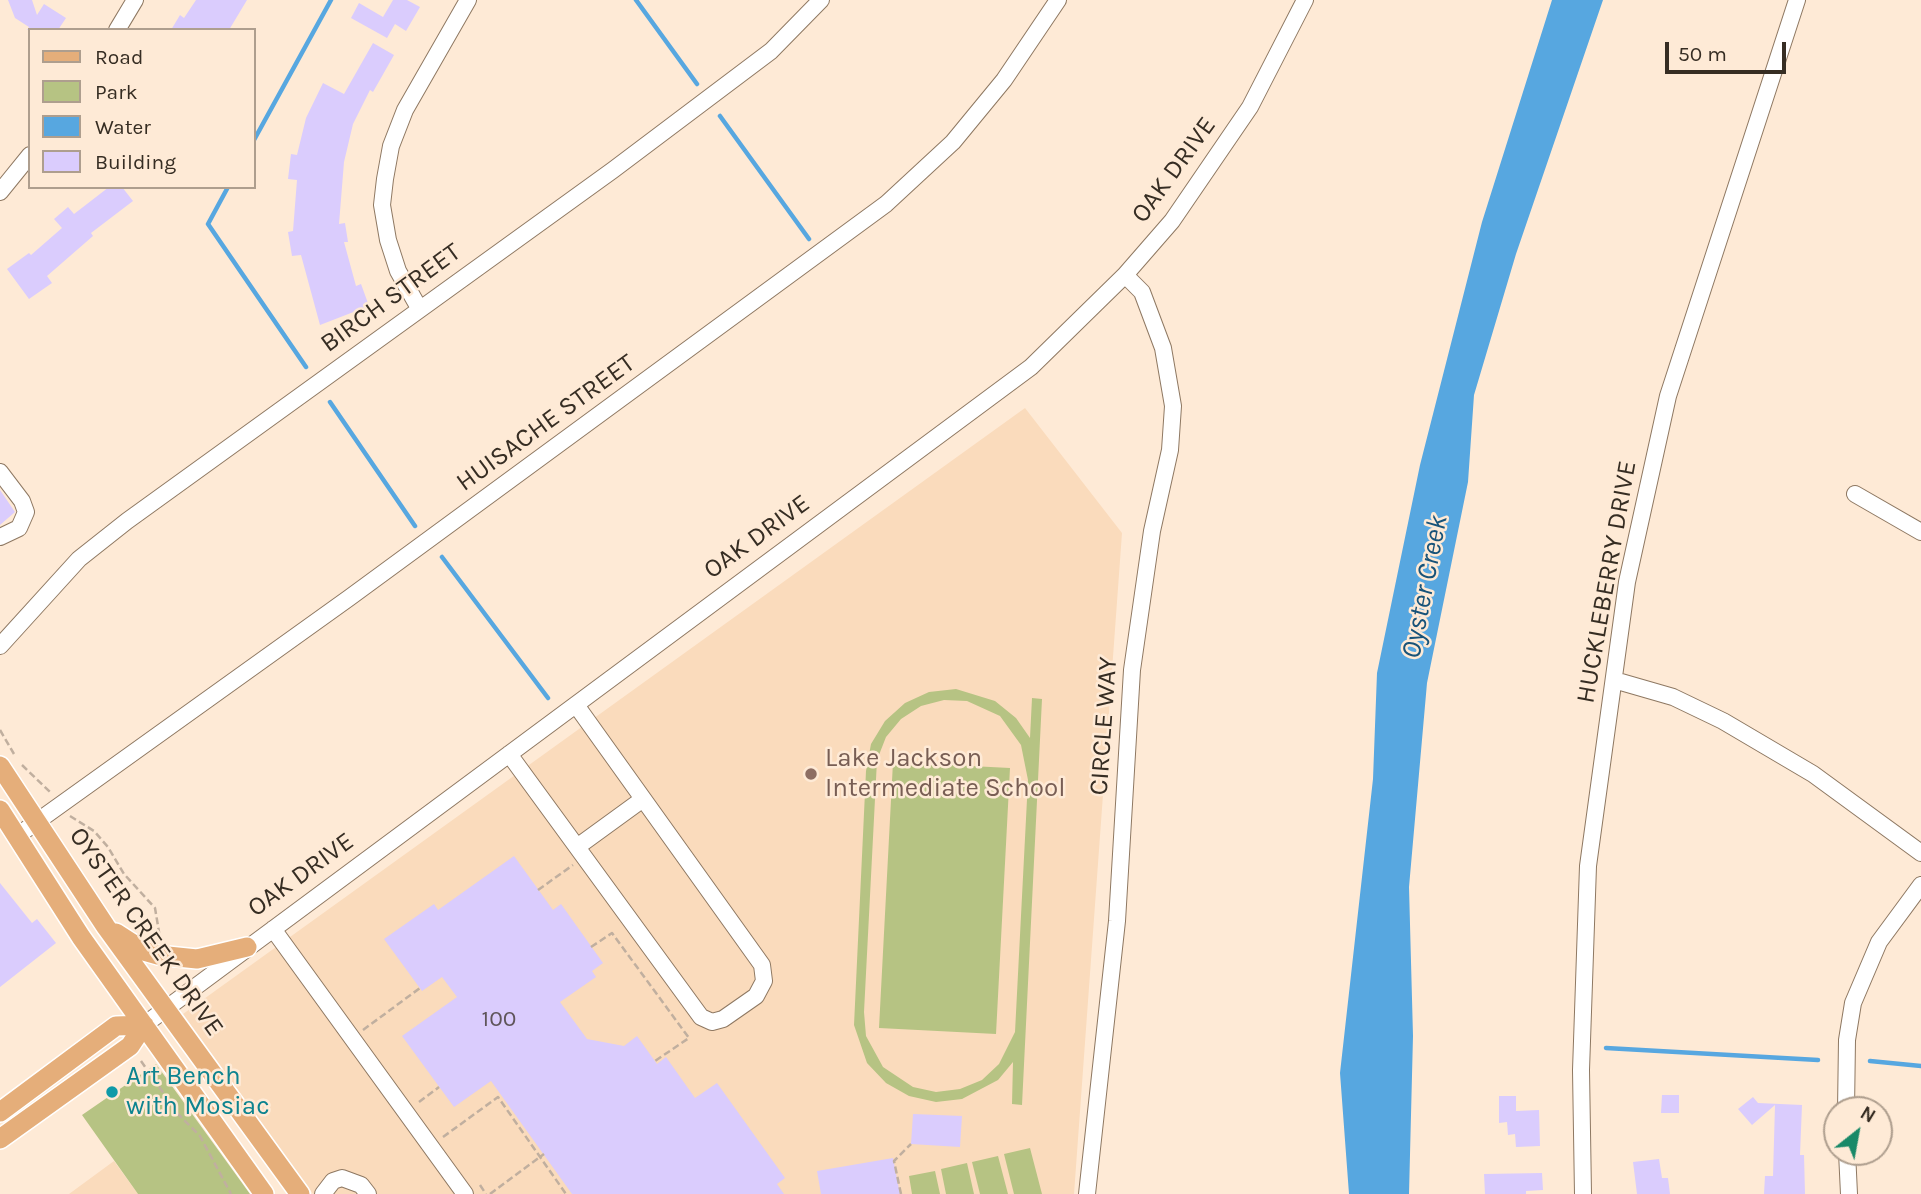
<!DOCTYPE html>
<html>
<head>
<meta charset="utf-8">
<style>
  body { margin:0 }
  #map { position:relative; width:1921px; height:1194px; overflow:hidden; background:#feead6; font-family:Karla,sans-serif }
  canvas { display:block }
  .legend { position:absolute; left:28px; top:28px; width:228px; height:161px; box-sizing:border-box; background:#feead6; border:2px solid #ae9e8e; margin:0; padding:9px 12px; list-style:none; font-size:21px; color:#362d23 }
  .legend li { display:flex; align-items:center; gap:14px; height:35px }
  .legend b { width:35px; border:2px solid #ae9e8e }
  .north { position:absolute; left:1823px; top:1096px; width:70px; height:70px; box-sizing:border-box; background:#feead6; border:2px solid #ae9e8e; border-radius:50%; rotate:31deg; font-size:19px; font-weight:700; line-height:28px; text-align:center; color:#362d23 }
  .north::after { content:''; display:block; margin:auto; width:24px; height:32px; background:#198968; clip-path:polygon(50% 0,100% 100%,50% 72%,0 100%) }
  .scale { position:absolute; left:1665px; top:42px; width:121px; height:32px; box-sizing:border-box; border:4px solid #362d23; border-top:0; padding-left:9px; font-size:21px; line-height:24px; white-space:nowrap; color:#362d23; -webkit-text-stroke:5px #feead6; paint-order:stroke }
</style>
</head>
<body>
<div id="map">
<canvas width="1921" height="1194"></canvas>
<ul class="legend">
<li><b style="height:9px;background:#e5ae7a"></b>Road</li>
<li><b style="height:19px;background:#b6c383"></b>Park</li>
<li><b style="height:19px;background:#57a7e0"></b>Water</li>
<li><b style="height:19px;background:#daccfd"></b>Building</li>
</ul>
<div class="north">N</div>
<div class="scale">50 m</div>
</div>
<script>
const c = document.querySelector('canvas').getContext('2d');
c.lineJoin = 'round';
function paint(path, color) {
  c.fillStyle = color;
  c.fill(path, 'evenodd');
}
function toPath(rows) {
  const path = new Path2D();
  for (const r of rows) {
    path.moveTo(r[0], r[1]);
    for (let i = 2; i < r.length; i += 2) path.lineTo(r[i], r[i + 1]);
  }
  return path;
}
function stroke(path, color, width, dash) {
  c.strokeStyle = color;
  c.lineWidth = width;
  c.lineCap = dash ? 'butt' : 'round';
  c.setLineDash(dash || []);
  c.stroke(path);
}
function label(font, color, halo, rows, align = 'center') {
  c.font = font + ' Karla,sans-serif';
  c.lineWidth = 5;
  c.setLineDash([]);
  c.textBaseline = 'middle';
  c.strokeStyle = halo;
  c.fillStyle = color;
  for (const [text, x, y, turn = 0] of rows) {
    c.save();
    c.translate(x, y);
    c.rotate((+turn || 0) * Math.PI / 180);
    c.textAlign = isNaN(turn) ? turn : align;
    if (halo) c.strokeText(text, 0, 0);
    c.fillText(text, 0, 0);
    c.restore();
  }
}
const built = toPath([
  [1025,408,1122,533,1074,1194,313,1194,183,1014],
  [114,1161,138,1194,69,1194]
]);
const green = toPath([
  [956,689,995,701,1016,718,1030,738,1032,698,1042,699,1022,1105,1012,1104,1013,1062,998,1080,962,1099,936,1102,909,1096,886,1083,867,1063,854,1025,866,771,871,744,885,721,905,703,929,692],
  [944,700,967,701,1000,716,1021,745,1028,780,1015,1032,999,1064,982,1080,960,1089,936,1092,913,1087,883,1067,866,1036,864,1012,877,760,886,737,901,719,921,706],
  [893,762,1010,768,996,1034,879,1028],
  [156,1064,250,1194,138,1194,82,1115],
  [1030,1148,1042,1194,1014,1194,1004,1154],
  [998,1156,1008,1194,980,1194,972,1162],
  [967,1163,974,1194,946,1194,941,1169],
  [935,1171,940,1194,912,1194,909,1176]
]);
const water = toPath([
  [1552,0,1603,0,1516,254,1474,395,1468,482,1427,683,1409,887,1413,1036,1409,1194,1349,1194,1340,1073,1373,779,1377,673,1420,465,1482,222]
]);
const stream = toPath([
  [636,0,697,84],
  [720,116,809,239],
  [254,140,331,0],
  [228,187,208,224,306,367],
  [330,402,415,526],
  [442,557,548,698],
  [1606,1048,1818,1060],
  [1870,1061,1921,1066]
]);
const building = toPath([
  [8,0,32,0,37,15,44,4,66,18,58,30,27,30,29,27,15,18],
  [196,0,247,0,229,30,171,30,180,15,184,18],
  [393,0,407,0,420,7,406,31,395,24,387,38,351,18,359,3,383,17],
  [373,43,394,55,373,92,370,90,353,124,344,162,339,224,345,223,348,242,344,242,356,286,361,284,369,306,320,325,301,255,292,256,288,232,293,231,297,180,288,179,291,154,297,155,306,118,323,83,344,94],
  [109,187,122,187,133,201,91,233,93,236,47,276,52,283,29,299,7,269,29,253,31,255,62,228,54,219,68,207,74,214],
  [0,490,15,512,0,525],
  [514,856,553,910,561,904,603,963,592,971,596,977,560,1002,587,1039,624,1046,637,1036,657,1064,666,1057,695,1098,717,1083,785,1178,777,1184,784,1194,572,1194,491,1081,454,1107,402,1036,457,997,442,977,422,991,384,939,434,904,438,910],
  [0,883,32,923,37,919,56,943,0,987],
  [1662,1095,1679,1095,1679,1113,1661,1113],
  [1499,1096,1516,1096,1516,1111,1539,1110,1540,1146,1516,1147,1515,1134,1508,1135,1507,1122,1499,1123],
  [1753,1097,1758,1103,1802,1105,1800,1155,1804,1155,1805,1194,1764,1194,1765,1176,1773,1176,1775,1105,1752,1125,1738,1109],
  [913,1114,962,1116,960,1147,911,1144],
  [893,1158,900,1194,821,1194,817,1171],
  [1659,1159,1662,1178,1668,1178,1670,1194,1637,1194,1633,1162],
  [1542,1173,1543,1190,1526,1191,1526,1194,1485,1194,1484,1174]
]);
const path = toPath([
  [0,730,14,754],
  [22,765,50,792],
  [70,816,94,831,108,847,124,874,155,908,160,938],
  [538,890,573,865],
  [591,947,612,933,689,1038,655,1061],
  [363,1030,420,988],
  [141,1061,178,1114,200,1136,231,1194],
  [419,1102,439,1087],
  [443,1137,498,1097,566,1194],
  [480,1185,486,1194],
  [490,1194,544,1154],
  [901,1194,894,1161,911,1144]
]);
const minor = toPath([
  [117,30,135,0],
  [0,192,30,155],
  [419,308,398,271,388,240,382,205,385,179,391,146,405,110,468,0],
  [0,472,22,501,26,512,19,528,0,537],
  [1855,494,1921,532],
  [0,646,79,559,127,521,613,170,771,51,821,0],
  [1614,680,1673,697,1723,721,1813,774,1921,853],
  [509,754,701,1017,712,1022,723,1019,756,996,764,981,762,965,576,705],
  [17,836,349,598,886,204,953,142,1004,80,1058,0],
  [577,847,643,799],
  [273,929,465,1194],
  [144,1025,1031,367,1125,275,1172,221,1250,107,1305,0],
  [1846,1110,1847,1040,1853,1003,1879,942,1921,885],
  [1847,1152,1849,1194],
  [323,1194,333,1181,342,1178,361,1185,368,1194],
  [1087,1194,1117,921,1132,670,1152,531,1170,450,1173,406,1163,348,1142,292,1125,275],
  [1583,1194,1581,1070,1588,866,1627,582,1668,396,1797,0]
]);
const major = toPath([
  [0,766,106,927,300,1194],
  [0,810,81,937,264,1194],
  [116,933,144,951,158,955,197,959,247,947],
  [0,1112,116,1026,144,1025],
  [0,1139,130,1046,144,1025]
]);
const markers = [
  [811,774,7,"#8d6e63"],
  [112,1092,7,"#0f9aa8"]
];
const numberNames = [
  ["100",499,1019]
];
const streetNames = [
  ["OAK DRIVE",1174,170,-54],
  ["BIRCH STREET",391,298,-36],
  ["HUISACHE STREET",546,423,-36],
  ["OAK DRIVE",757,537,-36],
  ["HUCKLEBERRY DRIVE",1607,582,-80],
  ["CIRCLE WAY",1104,726,-86],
  ["OAK DRIVE",301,875,-36],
  ["OYSTER CREEK DRIVE",146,932,55]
];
const educationNames = [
  ["Lake Jackson",825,759],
  ["Intermediate School",825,789]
];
const cultureNames = [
  ["Art Bench",126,1077],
  ["with Mosiac",126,1107]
];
const waterNames = [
  ["Oyster Creek",1425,587,-79]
];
paint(built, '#fadbbc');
paint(green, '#b6c383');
paint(water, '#57a7e0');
stroke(stream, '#57a7e0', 4.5);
paint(building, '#daccfd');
stroke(minor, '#8e7862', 18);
stroke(major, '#fff', 22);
stroke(path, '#c0af9f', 2.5, [7, 3.5]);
stroke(minor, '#fff', 16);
stroke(major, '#e5ae7a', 19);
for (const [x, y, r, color] of markers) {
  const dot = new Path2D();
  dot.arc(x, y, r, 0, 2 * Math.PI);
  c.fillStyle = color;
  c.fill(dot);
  stroke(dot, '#feead6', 2.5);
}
label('23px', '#5f555a', null, numberNames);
label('26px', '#362d23', '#feead6', streetNames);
label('26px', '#785e54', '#feead6', educationNames, 'left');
label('26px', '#0d838f', '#feead6', cultureNames, 'left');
label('italic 28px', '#185379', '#feead6', waterNames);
</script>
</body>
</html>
